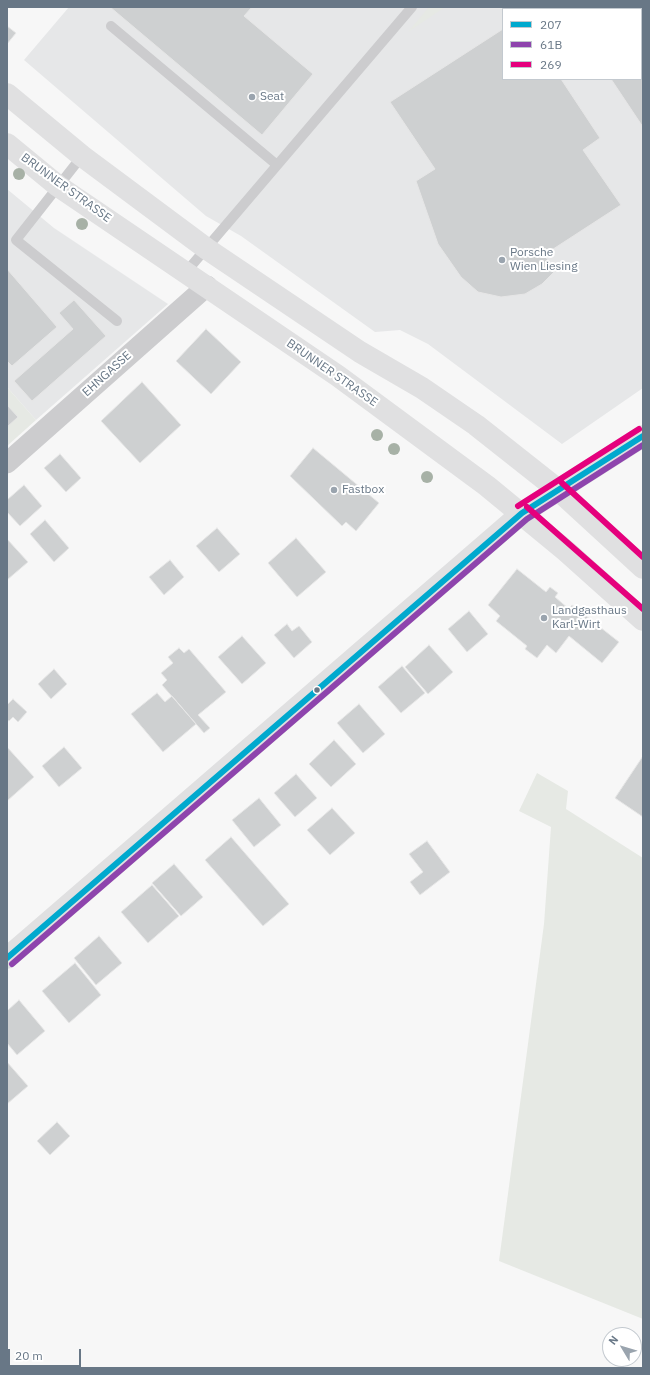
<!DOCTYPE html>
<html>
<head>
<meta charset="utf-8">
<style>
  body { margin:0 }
  #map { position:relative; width:650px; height:1375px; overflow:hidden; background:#f7f7f7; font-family:"IBM Plex Sans",sans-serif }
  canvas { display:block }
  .frame { position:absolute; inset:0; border:8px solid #687786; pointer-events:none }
  .legend { position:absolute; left:502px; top:8px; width:140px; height:72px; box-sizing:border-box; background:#fff; border:1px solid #c3c9cf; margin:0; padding:5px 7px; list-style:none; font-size:12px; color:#687786 }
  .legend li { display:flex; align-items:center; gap:8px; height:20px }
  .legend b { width:20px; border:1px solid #c3c9cf }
  .north { position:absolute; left:602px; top:1327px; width:40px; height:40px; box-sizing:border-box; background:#fff; border:1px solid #c3c9cf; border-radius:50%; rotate:308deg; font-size:11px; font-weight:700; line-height:16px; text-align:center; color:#687786 }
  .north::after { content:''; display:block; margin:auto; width:14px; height:18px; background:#9aa4ae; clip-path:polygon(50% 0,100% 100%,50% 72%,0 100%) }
  .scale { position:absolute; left:8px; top:1349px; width:73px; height:18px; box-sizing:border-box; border:2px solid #687786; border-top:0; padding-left:5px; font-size:12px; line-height:14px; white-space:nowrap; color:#687786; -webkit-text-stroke:3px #fff; paint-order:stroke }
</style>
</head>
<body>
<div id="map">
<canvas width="650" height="1375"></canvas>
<div class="frame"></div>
<ul class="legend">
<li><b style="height:5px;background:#00a9ce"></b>207</li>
<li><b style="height:5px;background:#8e44ad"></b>61B</li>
<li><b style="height:5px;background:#e5007d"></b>269</li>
</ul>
<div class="north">N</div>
<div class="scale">20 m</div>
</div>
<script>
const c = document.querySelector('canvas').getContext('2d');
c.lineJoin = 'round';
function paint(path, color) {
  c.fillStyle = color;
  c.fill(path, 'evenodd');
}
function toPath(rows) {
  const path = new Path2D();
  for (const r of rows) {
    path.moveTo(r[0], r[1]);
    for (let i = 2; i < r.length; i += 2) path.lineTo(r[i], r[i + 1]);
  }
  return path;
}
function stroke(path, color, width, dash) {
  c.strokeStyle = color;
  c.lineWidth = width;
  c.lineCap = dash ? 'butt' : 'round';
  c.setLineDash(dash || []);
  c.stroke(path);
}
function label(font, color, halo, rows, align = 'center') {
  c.font = font + ' "IBM Plex Sans",sans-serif';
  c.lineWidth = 4;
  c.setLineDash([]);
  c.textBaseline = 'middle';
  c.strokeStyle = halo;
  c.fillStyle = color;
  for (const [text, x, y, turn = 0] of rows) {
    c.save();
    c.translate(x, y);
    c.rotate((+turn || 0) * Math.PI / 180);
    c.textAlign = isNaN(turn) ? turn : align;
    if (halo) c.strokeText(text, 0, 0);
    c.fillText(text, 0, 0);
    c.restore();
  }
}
const built = toPath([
  [69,7,643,7,643,388,562,444,428,344,400,330,375,332,241,236,206,216,24,60],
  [503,9,641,9,641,79,503,79],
  [7,189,54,228,168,304,36,420,7,387]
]);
const green = toPath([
  [429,7,445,7,408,32],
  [7,387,36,420,7,446],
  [537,773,568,791,566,809,643,858,643,1319,499,1261,544,924,551,827,519,811]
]);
const building = toPath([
  [110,7,252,7,244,16,313,74,262,135,110,7],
  [564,7,643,7,643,127,611,79,641,79,641,9,565,9,564,7],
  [7,26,16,33,7,44,7,26],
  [503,29,503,79,561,79,600,138,583,150,621,205,544,255,556,270,542,284,525,294,501,297,478,292,461,277,438,244,416,181,435,169,390,102,503,29],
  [7,269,57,327,12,366,7,361,7,269],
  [74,300,106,336,32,401,14,381,73,329,59,313,74,300],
  [206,329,241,362,211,394,176,361,206,329],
  [142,382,181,425,140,463,101,421,142,382],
  [7,405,18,417,7,427,7,405],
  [313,448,379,503,356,531,346,522,342,526,290,476,313,448],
  [60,454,81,478,66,492,44,468,60,454],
  [24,485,42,506,20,526,7,512,7,500,24,485],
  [45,520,69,548,54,562,30,534,45,520],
  [217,528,240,554,219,572,196,546,217,528],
  [296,538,326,572,297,597,268,563,296,538],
  [7,539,28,562,7,580,7,539],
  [170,560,184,577,164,595,149,577,170,560],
  [517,569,546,592,550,587,558,593,555,597,569,609,572,605,619,642,602,663,569,636,556,653,547,645,537,658,525,649,527,646,496,621,500,616,488,605,517,569],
  [469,611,488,634,467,652,448,629,469,611],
  [287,624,292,631,299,626,312,642,294,658,274,635,287,624],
  [242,636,266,663,242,684,218,657,242,636],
  [429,645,453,672,428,694,405,667,429,645],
  [179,648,184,653,189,649,226,692,198,715,210,728,204,733,162,685,167,680,161,673,173,663,168,657,179,648],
  [402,666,425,693,401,713,378,687,402,666],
  [54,669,67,684,51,699,38,684,54,669],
  [157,693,165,702,172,696,196,724,163,752,131,714,157,693],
  [13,699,27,712,18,722,13,717,9,721,7,720,7,705,13,699],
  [359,704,385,734,363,753,337,723,359,704],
  [334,740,356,764,331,787,309,764,334,740],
  [7,747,34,777,7,801,7,747],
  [64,747,82,768,59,787,42,766,64,747],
  [643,756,643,817,615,798,643,756],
  [296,774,317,798,295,817,274,793,296,774],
  [259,798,281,825,254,847,232,820,259,798],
  [332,808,355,833,330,855,307,830,332,808],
  [231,837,289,904,263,926,205,860,231,837],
  [427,841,450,872,420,895,410,882,423,872,409,854,427,841],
  [174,864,203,897,181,916,152,883,174,864],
  [152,885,179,916,148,943,121,912,152,885],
  [99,936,122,963,96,985,74,958,99,936],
  [75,963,101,995,69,1023,42,991,75,963],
  [19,1000,45,1031,17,1055,7,1043,7,1011,19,1000],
  [7,1062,28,1086,7,1104,7,1062],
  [57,1122,70,1136,50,1155,37,1141,57,1122]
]);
const service = toPath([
  [111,26,277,165],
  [82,156,16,240,117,321],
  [186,272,412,7]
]);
const minor = toPath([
  [7,463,207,286]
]);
const secondary = toPath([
  [7,958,522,513,643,436]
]);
const primary = toPath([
  [7,94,82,156,207,249,360,352,422,388,476,425,557,489,643,568],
  [7,144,58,186,338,376,487,486,566,551,643,620]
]);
const bus1 = toPath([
  [7,958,522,513,643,436]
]);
const bus2 = toPath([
  [12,964,527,519,643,445]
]);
const bus3 = toPath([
  [562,483,643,557],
  [518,506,639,429],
  [527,507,643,609]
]);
const trees = [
  [19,174],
  [82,224],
  [377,435],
  [394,449],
  [427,477]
];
const markers = [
  [252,97,4,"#9aa4ae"],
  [502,260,4,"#9aa4ae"],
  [334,490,4,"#9aa4ae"],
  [544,618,4,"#9aa4ae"],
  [317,690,3.5,"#687786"]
];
const poiNames = [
  ["Seat",260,97],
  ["Porsche",510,253],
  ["Wien Liesing",510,267],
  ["Fastbox",342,490],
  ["Landgasthaus",552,611],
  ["Karl-Wirt",552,625]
];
const streetNames = [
  ["BRUNNER STRASSE",66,188,36],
  ["BRUNNER STRASSE",332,373,35],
  ["EHNGASSE",107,374,-42]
];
paint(built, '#e6e7e8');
paint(green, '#e6e9e4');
paint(building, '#ced0d1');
stroke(building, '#e6e6e6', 1);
stroke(service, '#ccccce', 10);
stroke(minor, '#ccccce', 21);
stroke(secondary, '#e0e0e1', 22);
stroke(primary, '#e0e0e1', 22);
stroke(bus1, '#00a9ce', 6);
stroke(bus2, '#8e44ad', 6);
stroke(bus3, '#e5007d', 6);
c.fillStyle = '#a7b1a6';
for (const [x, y] of trees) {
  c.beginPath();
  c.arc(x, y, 6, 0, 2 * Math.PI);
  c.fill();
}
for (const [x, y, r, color] of markers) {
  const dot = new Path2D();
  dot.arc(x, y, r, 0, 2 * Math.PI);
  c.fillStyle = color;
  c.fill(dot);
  stroke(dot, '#fff', 1.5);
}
label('12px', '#687786', '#fff', poiNames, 'left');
label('12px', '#687786', '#fff', streetNames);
</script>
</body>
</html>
